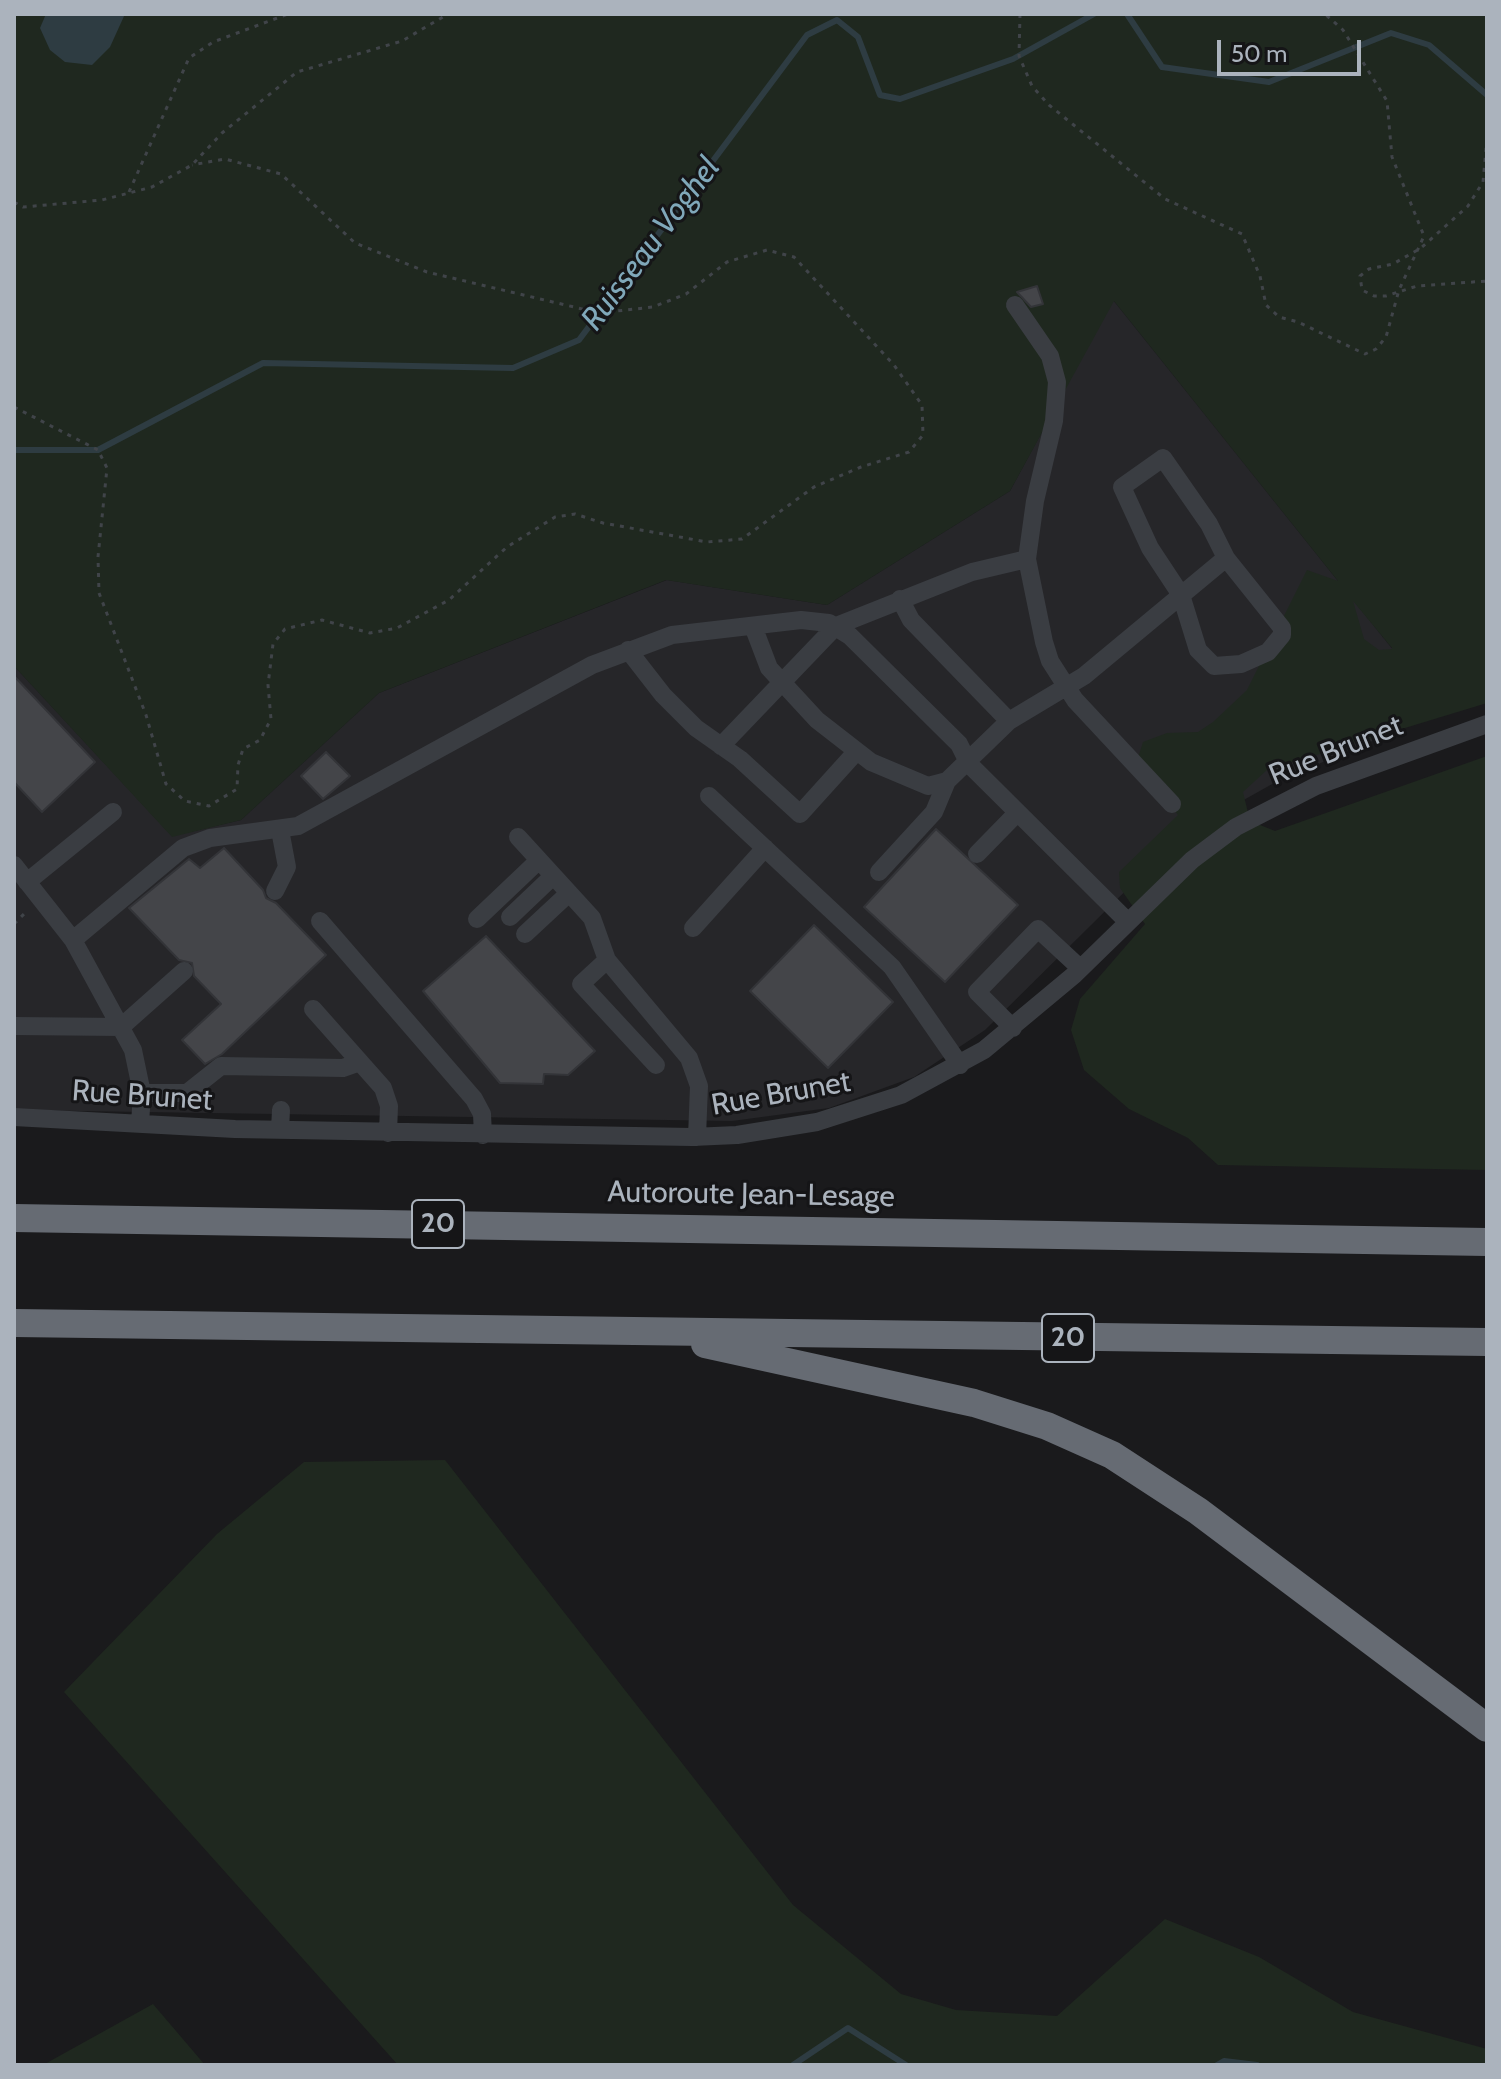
<!DOCTYPE html>
<html>
<head>
<meta charset="utf-8">
<style>
  body { margin:0 }
  #map { position:relative; width:1501px; height:2079px; overflow:hidden; background:#1a1a1c; font-family:Cabin,sans-serif }
  canvas { display:block }
  .frame { position:absolute; inset:0; border:16px solid #abb3bd; pointer-events:none }
  .scale { position:absolute; left:1217px; top:40px; width:144px; height:36px; box-sizing:border-box; border:4px solid #abb3bd; border-top:0; padding-left:10px; font-size:24px; line-height:28px; white-space:nowrap; color:#abb3bd; -webkit-text-stroke:6px #151517; paint-order:stroke }
</style>
</head>
<body>
<div id="map">
<canvas width="1501" height="2079"></canvas>
<div class="frame"></div>
<div class="scale">50 m</div>
</div>
<script>
const c = document.querySelector('canvas').getContext('2d');
c.lineJoin = 'round';
function paint(path, color) {
  c.fillStyle = color;
  c.fill(path, 'evenodd');
}
function toPath(rows) {
  const path = new Path2D();
  for (const r of rows) {
    path.moveTo(r[0], r[1]);
    for (let i = 2; i < r.length; i += 2) path.lineTo(r[i], r[i + 1]);
  }
  return path;
}
function stroke(path, color, width, dash) {
  c.strokeStyle = color;
  c.lineWidth = width;
  c.lineCap = dash ? 'butt' : 'round';
  c.setLineDash(dash || []);
  c.stroke(path);
}
function label(font, color, halo, rows, align = 'center') {
  c.font = font + ' Cabin,sans-serif';
  c.lineWidth = 6;
  c.setLineDash([]);
  c.textBaseline = 'middle';
  c.strokeStyle = halo;
  c.fillStyle = color;
  for (const [text, x, y, turn = 0] of rows) {
    c.save();
    c.translate(x, y);
    c.rotate((+turn || 0) * Math.PI / 180);
    c.textAlign = isNaN(turn) ? turn : align;
    if (halo) c.strokeText(text, 0, 0);
    c.fillText(text, 0, 0);
    c.restore();
  }
}
const built = toPath([
  [1113,300,1442,711,1274,783,1183,834,985,1030,914,1077,829,1108,732,1121,14,1110,14,666,172,836,241,820,379,693,667,580,827,605,1010,491]
]);
const green = toPath([
  [14,14,1487,14,1487,703,1267,770,1243,792,1250,821,1275,831,1487,756,1487,1170,1218,1165,1188,1138,1129,1109,1084,1070,1071,1030,1080,999,1145,924,1120,888,1119,872,1178,815,1137,761,1143,742,1167,733,1198,732,1213,722,1247,690,1307,570,1338,581,1114,301,1010,491,827,605,666,580,379,693,241,820,172,837,14,666],
  [1353,601,1392,648,1392,649,1379,650,1364,639],
  [445,1460,793,1905,901,1994,956,2010,1057,2016,1165,1919,1259,1957,1353,2012,1487,2049,1487,2065,398,2065,64,1692,217,1534,304,1462],
  [153,2004,205,2065,43,2065]
]);
const water = toPath([
  [46,14,125,14,110,47,92,65,65,62,50,50,40,28]
]);
const stream = toPath([
  [1127,14,1162,67,1269,82,1391,33,1429,45,1487,95],
  [14,450,98,450,263,363,513,368,579,340,807,35,837,20,858,37,880,95,900,99,1013,59,1094,14],
  [793,2065,848,2028,906,2065],
  [1217,2065,1224,2061,1257,2065]
]);
const building = toPath([
  [1037,286,1043,304,1031,307,1017,292,1037,286],
  [14,676,95,762,42,812,14,782,14,676],
  [326,752,350,776,323,799,301,776,326,752],
  [936,829,1018,905,945,982,864,907,936,829],
  [224,848,263,890,266,898,276,903,326,955,222,1054,205,1064,182,1040,221,1004,194,976,192,963,179,960,129,908,189,859,200,868,224,848],
  [814,925,893,1002,828,1068,750,991,814,925],
  [486,936,595,1051,568,1075,544,1074,543,1084,500,1083,423,991,486,936]
]);
const path = toPath([
  [1020,14,1019,56,1032,86,1049,105,1165,199,1242,234,1260,276,1266,305,1279,317,1298,322,1365,354,1376,349,1386,337,1399,290,1424,236,1392,157,1387,101,1343,30,1325,14],
  [1487,138,1483,182,1468,206,1421,248,1393,264,1369,269,1360,276,1362,290,1374,296,1386,296,1417,286,1487,281],
  [129,192,189,58,213,42,288,14],
  [14,202,23,207,102,200,152,187,192,165,222,133,297,72,402,41,448,14],
  [14,407,98,450,107,468,98,557,99,593,146,715,166,784,185,801,209,806,237,789,238,765,243,749,260,740,271,719,268,685,273,644,285,629,322,620,370,633,397,628,449,600,507,547,555,517,575,514,603,523,707,542,742,539,814,487,861,467,909,452,923,435,922,405,894,365,794,257,767,250,727,262,686,294,653,307,599,313,427,272,355,243,281,174,225,159,192,165],
  [14,924,26,912]
]);
const minor = toPath([
  [1015,305,1050,356,1057,382,1054,421,1035,501,1027,559,1044,642,1050,661,1075,700,1172,804],
  [1163,458,1209,524,1226,558,1282,628,1282,635,1268,652,1241,664,1214,666,1198,650,1181,595,1150,548,1122,487,1163,458],
  [900,599,911,620,1009,721],
  [753,626,769,668,817,720,871,762,928,786,947,781,1009,721,1084,676,1226,558],
  [628,650,663,695,696,728,740,759,800,814,856,752],
  [721,746,836,626,972,572,1027,559],
  [709,796,892,967,960,1065],
  [518,837,592,918,607,960,689,1058,699,1086,697,1137],
  [977,854,1017,813],
  [14,865,73,940,133,1050,142,1093],
  [879,872,934,812,947,781],
  [27,882,113,812],
  [275,891,287,867,280,830],
  [510,917,552,877],
  [477,919,537,862],
  [320,921,474,1099,482,1114,483,1135],
  [693,928,765,848],
  [525,934,568,894],
  [73,940,183,848,210,838,298,826,592,665,672,635,801,620,829,623,850,636,959,744,969,764,1128,922],
  [607,960,581,984,656,1065],
  [313,1009,383,1088,389,1106,388,1133],
  [14,1026,121,1027,184,971],
  [1013,1028,977,992,1038,929,1080,968],
  [14,1117,235,1129,692,1137,737,1135,817,1122,901,1095,984,1050,1074,975,1192,860,1236,827,1316,786,1487,724],
  [140,1124,142,1093,187,1093,221,1066,343,1068,360,1062],
  [280,1130,281,1110]
]);
const highway = toPath([
  [14,1218,1487,1242],
  [14,1323,1487,1342],
  [705,1344,974,1403,1047,1426,1112,1455,1198,1511,1487,1728]
]);
const shields = [
  [438,1224,52],
  [1068,1338,52]
];
const shieldNames = [
  ["20",438,1224],
  ["20",1068,1338]
];
const streetNames = [
  ["Rue Brunet",1336,751,-22],
  ["Rue Brunet",781,1094,-10],
  ["Rue Brunet",142,1096,4],
  ["Autoroute Jean-Lesage",751,1195,1]
];
const waterNames = [
  ["Ruisseau Voghel",651,244,-53]
];
paint(built, '#262629');
paint(green, '#1f281f');
paint(water, '#2e3c42');
stroke(stream, '#2e3c42', 6);
paint(building, '#444549');
stroke(building, '#333438', 2);
stroke(path, '#404449', 3, [4, 6]);
stroke(minor, '#3a3d42', 18);
stroke(highway, '#666b73', 28);
for (const [x, y, w] of shields) {
  const box = new Path2D();
  box.roundRect(x - w / 2, y - 24, w, 48, 6);
  c.fillStyle = '#151517';
  c.fill(box);
  stroke(box, '#abb3bd', 2);
}
label('bold 28px', '#abb3bd', null, shieldNames);
label('30px', '#abb3bd', '#151517', streetNames);
label('italic 32px', '#80a8ba', '#151517', waterNames);
</script>
</body>
</html>
